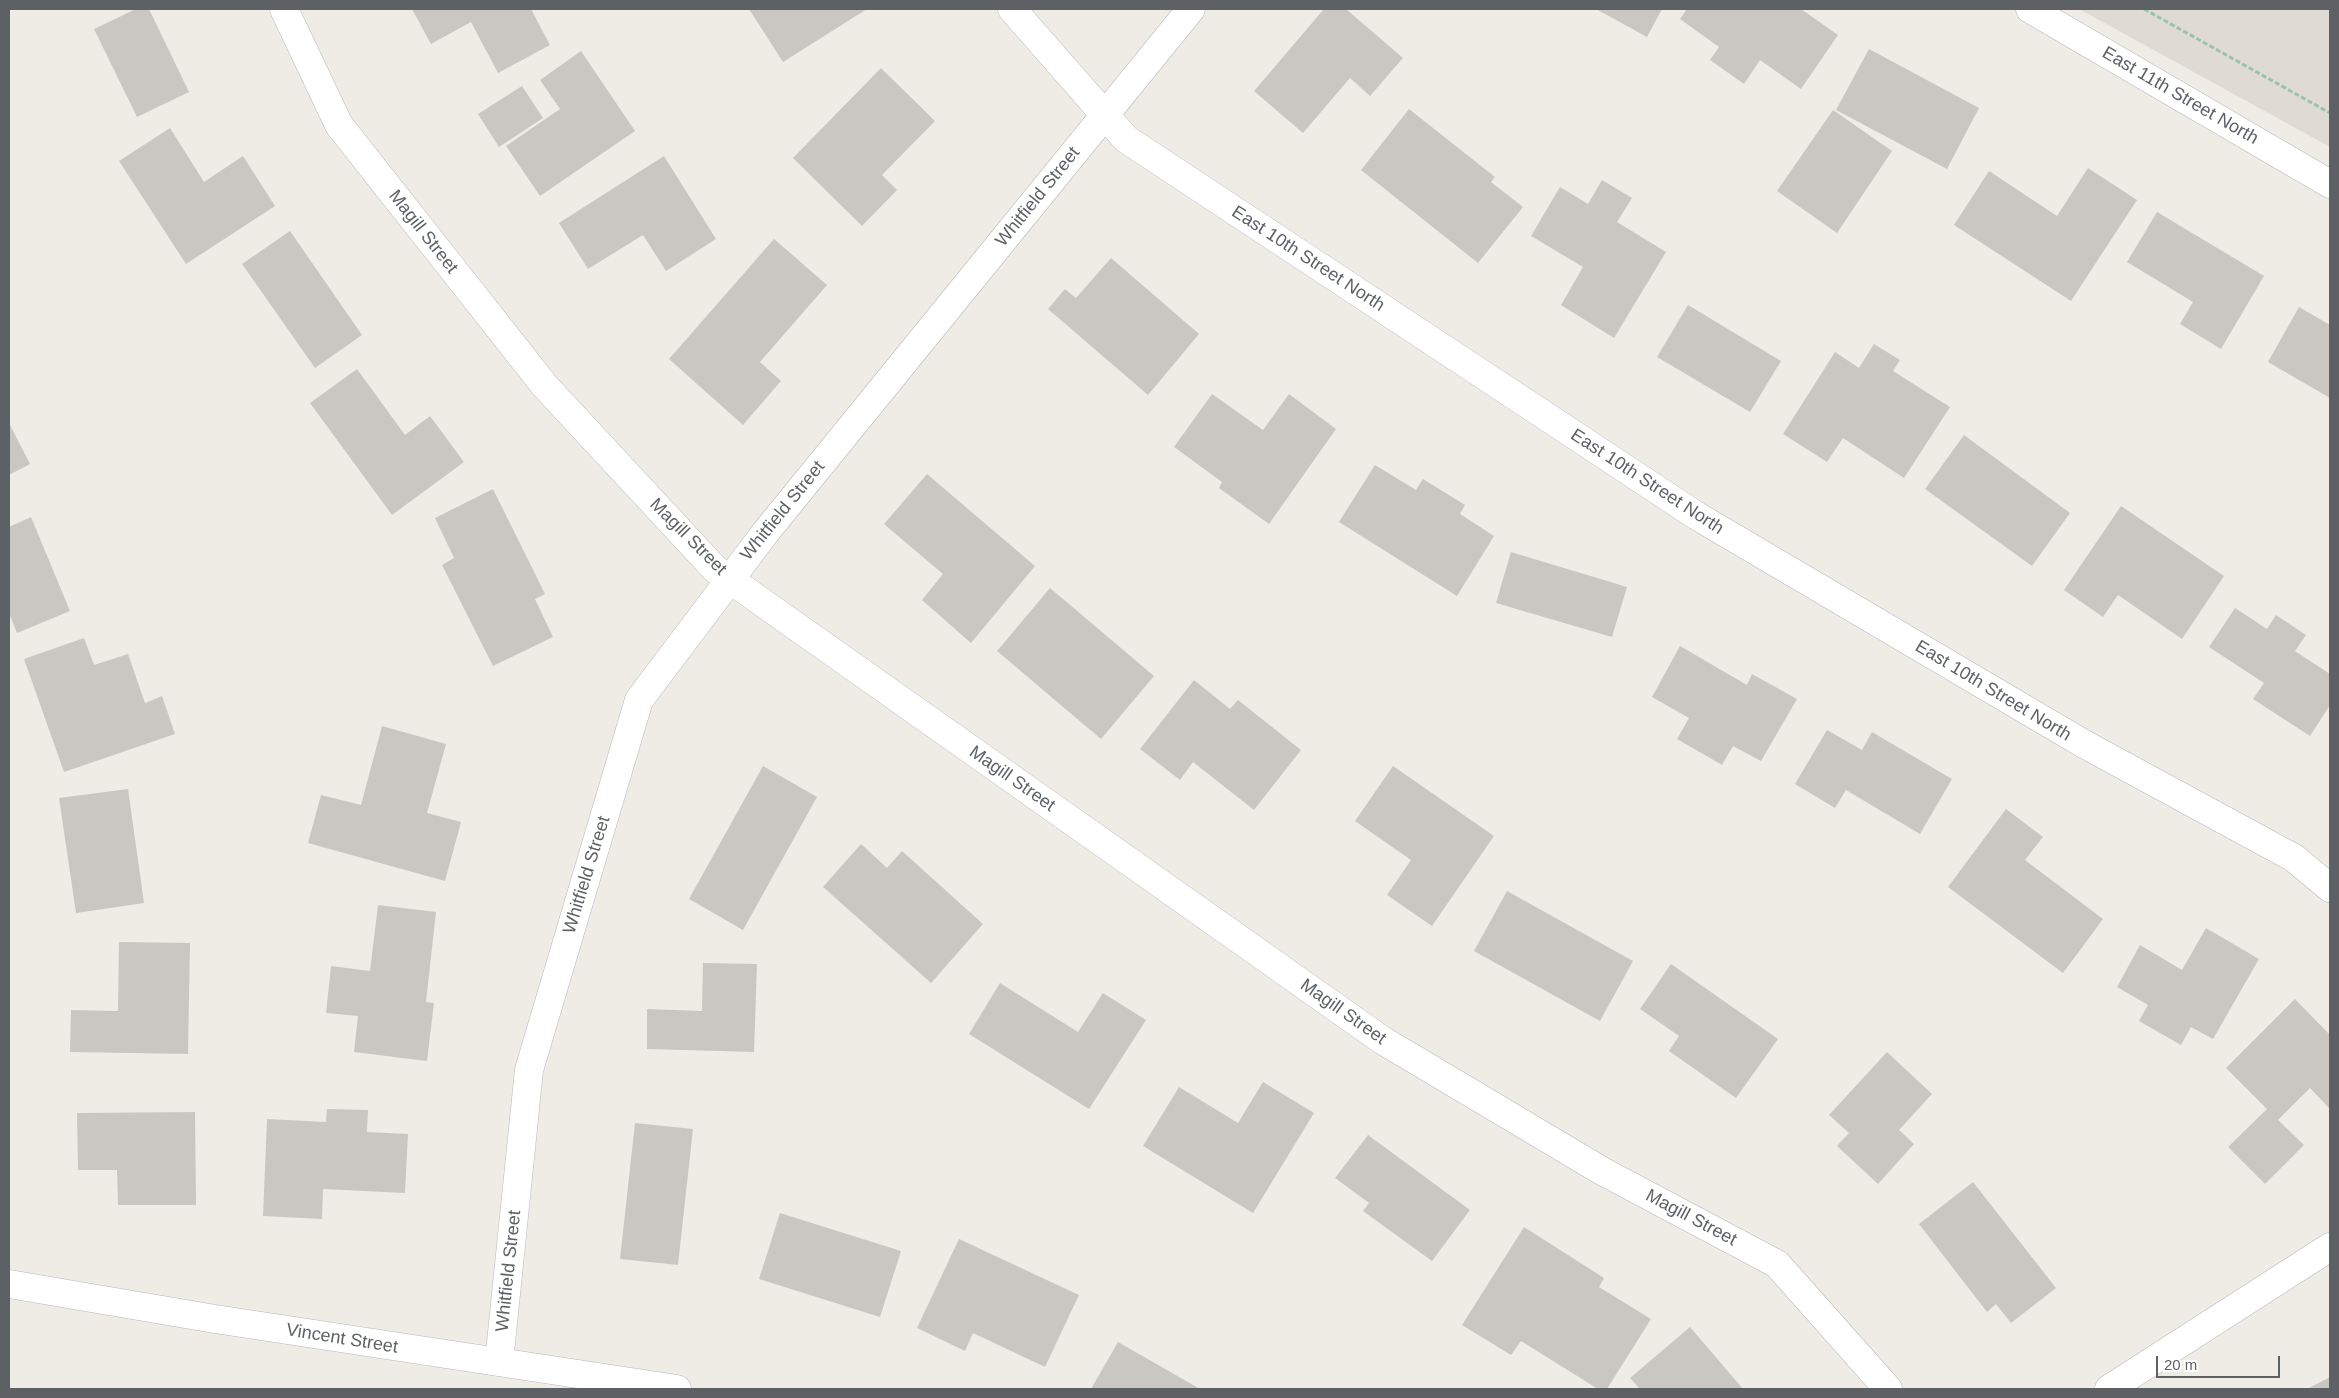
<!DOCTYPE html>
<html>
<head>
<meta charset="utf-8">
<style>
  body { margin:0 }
  #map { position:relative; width:2339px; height:1398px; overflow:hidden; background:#efece5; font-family:Helvetica,sans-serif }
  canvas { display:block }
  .frame { position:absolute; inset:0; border:10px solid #5d6165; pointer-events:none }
  .scale { position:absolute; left:2156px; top:1356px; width:124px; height:22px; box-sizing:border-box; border:2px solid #5d6165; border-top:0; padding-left:6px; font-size:15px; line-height:18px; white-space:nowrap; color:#5d6165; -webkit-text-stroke:4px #fff; paint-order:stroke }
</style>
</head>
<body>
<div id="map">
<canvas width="2339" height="1398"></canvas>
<div class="frame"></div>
<div class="scale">20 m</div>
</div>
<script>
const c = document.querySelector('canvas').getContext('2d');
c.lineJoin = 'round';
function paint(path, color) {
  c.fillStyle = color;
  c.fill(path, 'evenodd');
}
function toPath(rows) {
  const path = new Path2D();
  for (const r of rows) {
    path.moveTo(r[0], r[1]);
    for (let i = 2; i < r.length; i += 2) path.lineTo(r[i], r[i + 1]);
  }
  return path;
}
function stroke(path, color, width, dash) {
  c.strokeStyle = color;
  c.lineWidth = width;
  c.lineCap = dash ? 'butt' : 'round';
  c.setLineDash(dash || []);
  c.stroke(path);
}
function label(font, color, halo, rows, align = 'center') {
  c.font = font + ' Helvetica,sans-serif';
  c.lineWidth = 5;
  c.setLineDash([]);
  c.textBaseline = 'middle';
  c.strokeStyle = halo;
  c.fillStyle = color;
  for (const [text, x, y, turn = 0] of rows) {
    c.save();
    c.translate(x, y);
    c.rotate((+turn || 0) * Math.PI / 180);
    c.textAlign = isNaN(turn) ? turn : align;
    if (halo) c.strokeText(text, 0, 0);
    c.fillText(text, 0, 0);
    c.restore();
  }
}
const education = toPath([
  [2079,9,2330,9,2330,147]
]);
const building = toPath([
  [136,9,149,9,189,92,137,117,94,29],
  [412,9,531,9,550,45,498,73,471,22,431,44],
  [749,9,867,9,783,62],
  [1324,9,1346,9,1403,58,1370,96,1350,78,1303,133,1254,91],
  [1596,9,1662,9,1647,37],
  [1687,9,1801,9,1838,35,1801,89,1760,60,1744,84,1710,60,1719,47,1680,19],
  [1869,49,1979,108,1947,169,1836,110],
  [581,51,635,131,540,196,506,146,560,109,540,80],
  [881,68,935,121,882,175,897,190,862,226,793,158],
  [522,86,543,118,499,147,478,114],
  [1409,109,1495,177,1491,182,1523,207,1478,263,1361,170],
  [1833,110,1892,151,1837,233,1777,191],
  [170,128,204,182,243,156,275,206,186,264,119,161],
  [664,156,716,239,666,271,643,235,588,269,559,223],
  [2088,168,2137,200,2071,301,1954,225,1989,171,2057,216],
  [1602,180,1632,198,1617,222,1666,252,1614,338,1561,305,1583,267,1531,236,1560,187,1588,204],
  [2157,212,2264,276,2221,349,2180,324,2193,302,2127,262],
  [290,231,362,335,315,368,242,264],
  [774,239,827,285,760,362,781,381,743,425,669,359],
  [1111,258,1199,334,1148,395,1048,309,1065,289,1076,298],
  [1688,305,1781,361,1750,412,1657,357],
  [2299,307,2330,325,2330,398,2268,362],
  [1874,344,1900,360,1893,371,1950,407,1904,478,1843,438,1827,462,1783,434,1835,352,1859,368],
  [357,369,405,435,430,416,464,462,392,515,310,403],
  [1212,394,1263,430,1289,394,1336,429,1269,524,1219,488,1222,482,1174,447],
  [9,423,30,464,9,475],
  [1964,435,2070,513,2032,566,1925,489],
  [1375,465,1416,490,1423,479,1465,505,1460,514,1494,536,1457,596,1339,522],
  [927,474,1035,566,971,643,922,600,943,574,884,524],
  [493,489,545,594,535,599,553,637,493,666,442,565,454,558,435,518],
  [2121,506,2224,576,2182,639,2118,595,2103,617,2064,590],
  [31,517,70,611,17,633,9,613,9,527],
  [1511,552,1627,587,1612,637,1496,603],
  [1050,588,1154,676,1101,739,997,651],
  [2235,608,2267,629,2276,615,2306,635,2295,651,2330,674,2330,705,2310,736,2253,699,2264,683,2209,647],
  [84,638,94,665,128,654,145,703,162,696,175,734,64,772,24,659],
  [1680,646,1747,685,1752,674,1797,699,1761,761,1733,746,1722,765,1677,739,1689,718,1652,697],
  [1194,680,1230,709,1238,700,1301,750,1254,810,1193,762,1180,780,1140,749],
  [382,726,446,744,427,813,461,822,445,881,308,843,321,795,361,805],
  [1827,730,1862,750,1872,732,1952,779,1920,834,1846,790,1835,808,1795,784],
  [763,766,817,797,743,930,689,899],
  [1393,766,1494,836,1432,926,1387,895,1411,860,1355,821],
  [128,789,144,903,76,913,59,798],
  [2006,809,2043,837,2025,860,2103,919,2063,973,1948,887],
  [861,844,887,868,902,851,983,924,931,983,823,887],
  [1507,891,1633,961,1600,1021,1474,951],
  [378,905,436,912,426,1002,434,1003,427,1061,354,1052,358,1016,326,1013,331,966,370,971],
  [2206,928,2259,959,2213,1039,2191,1027,2181,1045,2139,1021,2148,1005,2117,987,2140,945,2182,970],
  [119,942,190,943,188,1054,70,1052,71,1010,118,1011],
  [703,963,757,964,754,1052,647,1049,647,1009,702,1011],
  [1671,964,1778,1039,1736,1098,1669,1051,1679,1036,1640,1009],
  [1000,983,1078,1032,1103,993,1146,1020,1089,1109,969,1034],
  [2295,999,2330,1035,2330,1109,2310,1088,2278,1120,2304,1145,2265,1184,2228,1147,2267,1109,2226,1068],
  [1887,1052,1932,1094,1899,1130,1914,1144,1878,1184,1837,1146,1849,1133,1829,1115],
  [1263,1082,1314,1113,1253,1213,1143,1146,1179,1087,1238,1123],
  [327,1109,368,1110,367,1132,408,1134,405,1193,323,1189,322,1219,263,1216,267,1119,326,1122],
  [195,1112,196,1205,118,1205,117,1170,78,1170,77,1113],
  [635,1123,693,1129,678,1265,620,1259],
  [1368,1135,1470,1210,1432,1261,1363,1211,1369,1203,1335,1178],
  [1973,1182,2056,1288,2011,1323,1996,1304,1987,1312,1919,1224],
  [780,1213,901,1251,880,1317,759,1279],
  [1524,1227,1604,1278,1599,1287,1651,1319,1607,1389,1598,1389,1521,1341,1511,1355,1462,1325],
  [959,1239,1079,1295,1045,1367,973,1333,965,1351,917,1328],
  [1690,1327,1743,1389,1640,1389,1630,1378],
  [1118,1342,1200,1389,1091,1389],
  [2330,1377,2330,1389,2307,1389]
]);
const path = toPath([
  [2144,9,2330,113]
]);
const minor = toPath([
  [284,9,339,125,545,386,715,569,1382,1040,1602,1171,1777,1264,1888,1389],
  [1012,9,1126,139,1697,516,2084,744,2294,858,2330,888],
  [2030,9,2330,184],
  [9,1284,215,1319,677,1389],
  [499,1362,529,1070,639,700,765,533,1191,9],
  [2109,1389,2330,1247]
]);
const streetNames = [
  ["East 11th Street North",2180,96,30],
  ["Whitfield Street",1038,197,-51],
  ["Magill Street",423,232,52],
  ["East 10th Street North",1308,259,33],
  ["East 10th Street North",1647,482,33],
  ["Whitfield Street",783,511,-51],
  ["Magill Street",688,537,45],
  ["East 10th Street North",1993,691,31],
  ["Magill Street",1012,779,35],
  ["Whitfield Street",587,875,-73],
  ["Magill Street",1343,1012,35],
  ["Magill Street",1691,1218,28],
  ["Whitfield Street",509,1271,-84],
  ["Vincent Street",342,1339,9]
];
paint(education, '#dfdbd4');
paint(building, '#cac7c2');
stroke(minor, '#b6b8bc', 29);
stroke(path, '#9bc3a6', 3, [5, 2.5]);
stroke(minor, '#fff', 28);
label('18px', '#5d6165', '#fff', streetNames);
</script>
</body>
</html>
